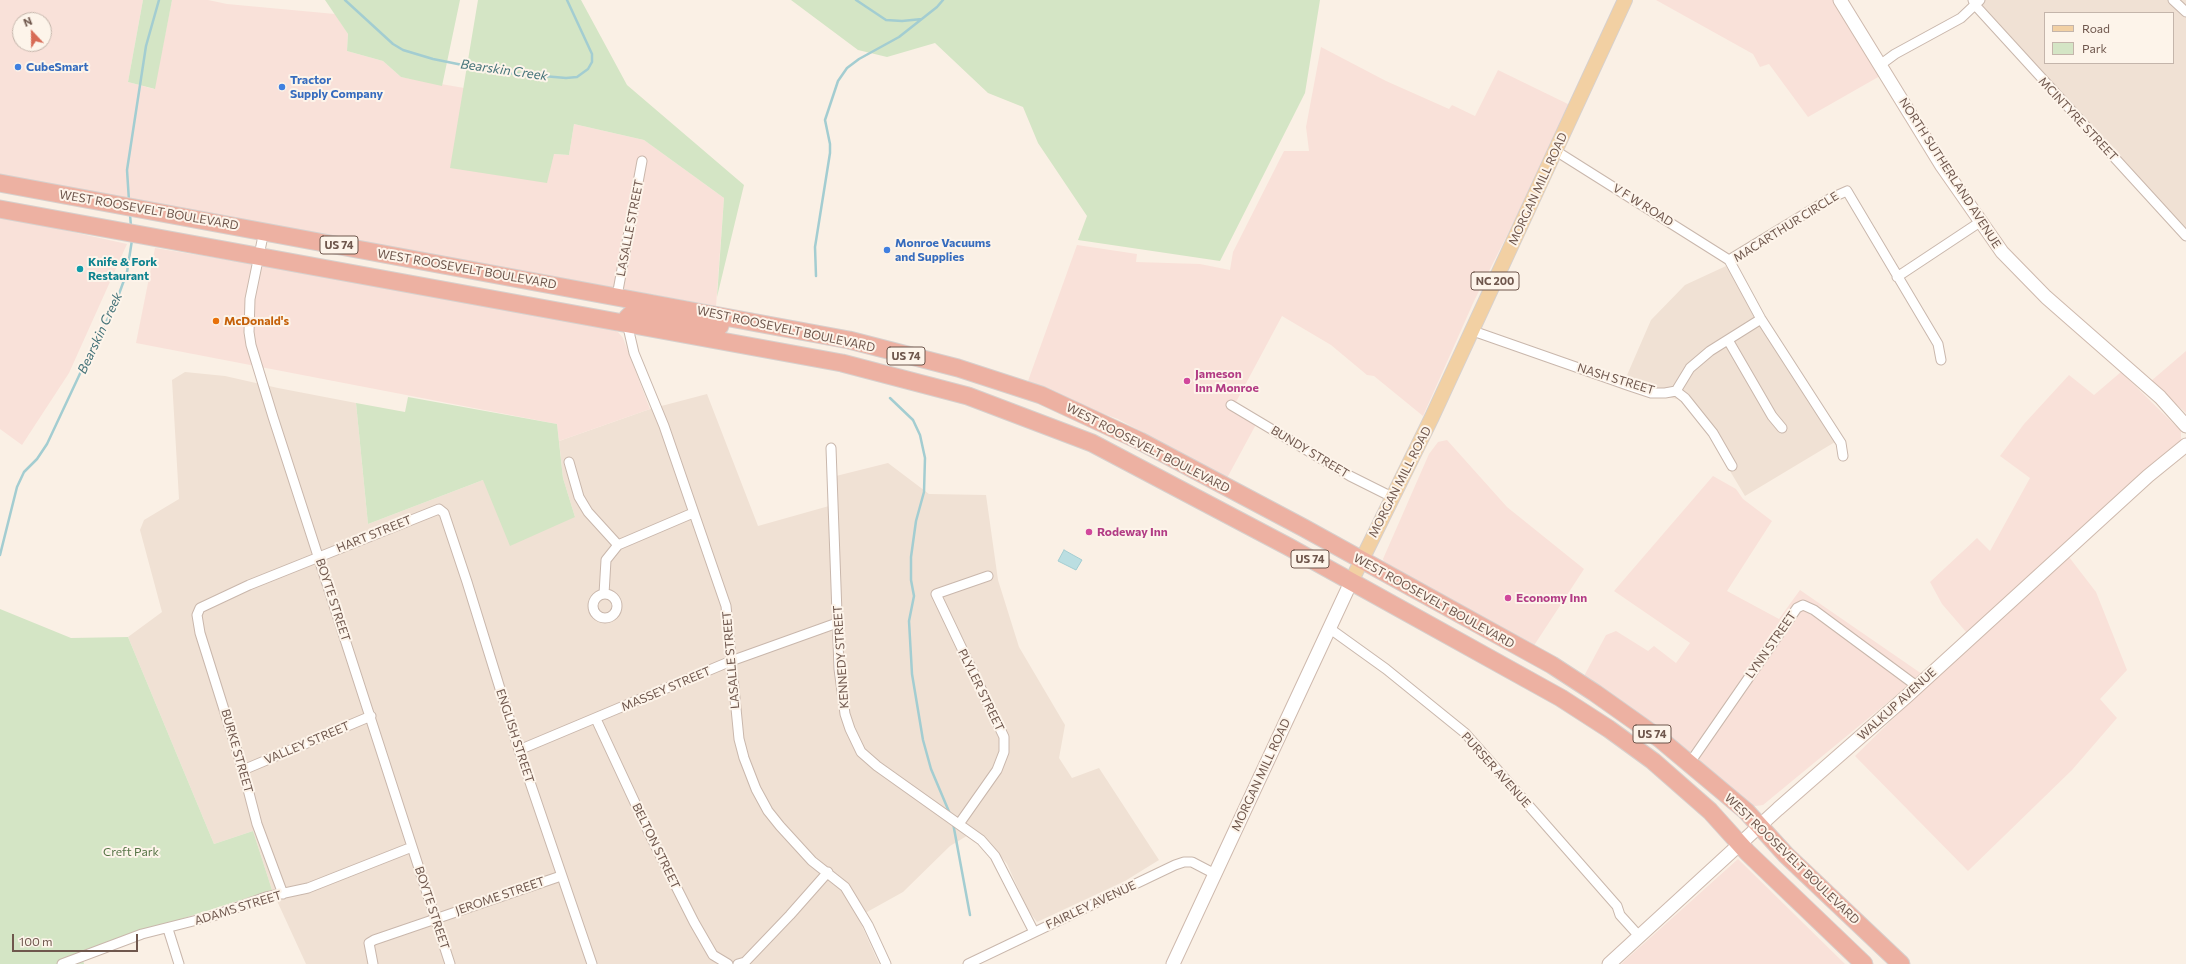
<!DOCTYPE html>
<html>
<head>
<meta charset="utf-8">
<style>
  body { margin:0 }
  #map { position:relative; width:2186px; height:964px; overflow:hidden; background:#faf0e5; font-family:Commissioner,sans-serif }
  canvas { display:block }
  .legend { position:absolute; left:2044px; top:12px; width:130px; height:52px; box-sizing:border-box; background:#fdf4ea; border:1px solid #c4b5ab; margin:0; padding:5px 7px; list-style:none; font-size:12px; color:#6f574d }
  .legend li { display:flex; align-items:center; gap:8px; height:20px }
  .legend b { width:20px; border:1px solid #c4b5ab }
  .north { position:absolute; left:12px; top:12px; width:40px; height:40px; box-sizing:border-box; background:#fdf4ea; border:1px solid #c4b5ab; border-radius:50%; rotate:338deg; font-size:11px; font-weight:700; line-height:16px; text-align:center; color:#6f574d }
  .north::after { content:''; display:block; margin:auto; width:14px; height:18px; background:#d76b56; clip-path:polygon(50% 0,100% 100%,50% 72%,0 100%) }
  .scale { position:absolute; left:12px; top:934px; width:126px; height:18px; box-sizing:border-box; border:2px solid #6f574d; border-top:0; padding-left:5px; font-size:12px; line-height:14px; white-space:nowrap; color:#6f574d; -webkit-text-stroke:3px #fdf4ea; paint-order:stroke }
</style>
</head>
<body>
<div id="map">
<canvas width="2186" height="964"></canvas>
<ul class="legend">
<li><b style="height:5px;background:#f2d0a3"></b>Road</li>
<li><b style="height:11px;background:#d4e5c5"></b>Park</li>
</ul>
<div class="north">N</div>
<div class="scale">100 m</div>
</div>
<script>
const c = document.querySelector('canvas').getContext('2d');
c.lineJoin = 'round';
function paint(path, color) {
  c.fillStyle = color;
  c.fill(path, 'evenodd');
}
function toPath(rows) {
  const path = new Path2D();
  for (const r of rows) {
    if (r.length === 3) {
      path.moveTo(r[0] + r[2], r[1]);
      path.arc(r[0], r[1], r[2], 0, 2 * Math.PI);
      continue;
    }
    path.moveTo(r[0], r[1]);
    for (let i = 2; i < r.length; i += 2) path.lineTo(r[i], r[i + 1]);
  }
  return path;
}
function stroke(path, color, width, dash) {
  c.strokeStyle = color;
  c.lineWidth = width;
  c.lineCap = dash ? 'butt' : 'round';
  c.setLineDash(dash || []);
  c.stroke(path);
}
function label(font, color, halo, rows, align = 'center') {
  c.font = font + ' Commissioner,sans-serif';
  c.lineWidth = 4;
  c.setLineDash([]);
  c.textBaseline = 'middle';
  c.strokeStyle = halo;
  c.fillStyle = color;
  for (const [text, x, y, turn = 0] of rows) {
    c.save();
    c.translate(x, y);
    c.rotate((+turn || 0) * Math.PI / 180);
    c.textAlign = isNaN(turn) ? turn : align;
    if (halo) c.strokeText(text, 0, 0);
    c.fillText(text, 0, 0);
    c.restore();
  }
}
const residential = toPath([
  [1978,0,2186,0,2186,231,2152,194],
  [2045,13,2173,13,2173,63,2045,63],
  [1726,266,1835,442,1745,496,1695,413,1677,399,1621,389,1651,320,1685,285],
  [185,372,225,376,278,388,356,403,368,524,483,480,575,517,563,478,559,441,650,409,707,394,758,526,829,506,828,478,888,463,929,494,986,495,998,580,1019,647,1065,725,1059,758,1072,778,1099,768,1159,860,1125,881,1037,922,1028,910,1007,864,990,843,975,831,950,846,903,892,858,917,879,964,306,964,272,890,253,831,214,844,128,637,162,612,140,530,144,520,179,499,172,380]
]);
const commercial = toPath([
  [0,0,143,0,128,82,154,89,172,0,208,0,227,4,335,14,348,34,347,51,383,61,401,77,464,88,451,167,554,154,569,155,574,124,644,140,724,198,716,306,0,175],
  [20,20,44,20,44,44,20,44],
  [1656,0,1833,0,1880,76,1808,117,1769,64,1760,67,1753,54],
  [1321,47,1386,81,1449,109,1452,105,1475,116,1498,70,1572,106,1474,301,1423,416,1374,376,1367,375,1331,345,1282,316,1236,402,1260,417,1227,478,1118,419,1081,406,1028,381,1077,245,1137,254,1136,262,1200,264,1230,270,1233,252,1284,151,1309,151,1306,127],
  [0,216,127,244,69,373,22,445,0,429],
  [155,248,290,270,611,329,618,332,623,338,650,409,559,441,557,424,136,343],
  [2186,351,2186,413,2151,381],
  [2121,372,2181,431,2181,440,2176,449,1967,633,1942,604,1930,582,1977,538,1990,551,2030,478,2000,456,2024,424,2069,375,2094,395],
  [1447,440,1507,507,1584,569,1533,647,1385,565,1383,559,1429,454,1438,442],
  [1713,476,1736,489,1743,499,1772,521,1727,591,1779,619,1800,590,1922,674,1763,805,1748,807,1583,678,1606,635,1616,631,1648,651,1654,646,1676,663,1690,643,1614,591],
  [2069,557,2096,592,2127,670,2100,699,2117,718,2072,770,1968,871,1855,756,1907,705],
  [1738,859,1845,964,1621,964]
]);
const green = toPath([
  [143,0,172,0,155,89,128,82],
  [325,0,460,0,442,86,401,77,383,61,347,51,348,34],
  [478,0,581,0,627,85,744,185,717,297,724,198,644,140,574,124,569,155,554,154,547,183,450,168],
  [791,0,1320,0,1305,93,1220,261,1078,240,1087,216,1038,143,1023,107,988,93,935,43,887,57,858,50],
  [408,397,557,424,563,478,575,517,510,546,483,480,368,524,356,403,405,412],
  [0,609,71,638,128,637,214,844,253,831,272,890,81,951,84,964,0,964]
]);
const water = toPath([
  [1064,550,1082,560,1076,570,1058,561,1064,550]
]);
const stream = toPath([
  [345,0,393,44,403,50,433,59,497,72,566,78,577,77,588,69,592,62,592,54,567,0],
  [856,0,886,20,902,21,922,19],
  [129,201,127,170,146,46,159,0],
  [130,214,131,227],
  [816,276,815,247,830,153,830,144,825,120,838,81,847,68,859,59,899,37,937,7,943,0],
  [890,398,913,420,920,435,925,458,924,492,916,521,911,557,911,580,914,596,909,621,912,674,923,740,931,769,950,814],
  [0,555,17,487,24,472,37,459,47,444,92,348,115,305,127,272,132,240],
  [953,823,970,915]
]);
const street = toPath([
  [1973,0,1975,5,2186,236],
  [2173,0,2186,12],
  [1880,65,1895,54,1961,18,1980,0],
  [1556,151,1729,260,1761,319,1841,443,1843,456],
  [264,231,250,299,249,332,251,345,273,417,450,964],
  [1729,260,1831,198,1847,191,1938,344,1941,360],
  [1897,277,1980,222],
  [617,296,642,161],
  [627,323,634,353,664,426,726,606,739,739,744,758,756,789,768,811,780,826,812,861,845,887,868,925,886,964],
  [1473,331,1630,386,1651,393,1665,393,1676,391,1690,368,1710,351,1761,319],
  [1728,340,1772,416,1782,428],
  [1676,391,1685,398,1713,433,1732,466],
  [1231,405,1350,476,1392,497],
  [831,448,839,669,845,714,850,729,861,752,877,766,981,840,995,856,1034,932],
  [569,462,579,497,588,512,618,545],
  [605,606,12],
  [604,594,606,560,618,545,693,513],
  [1329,628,1386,669,1465,733,1617,906,1620,915,1639,936],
  [596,719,650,835,694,922,713,955,728,964],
  [519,750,731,661,837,623],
  [1689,764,1797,608,1803,605,1814,610,1918,687],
  [243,770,371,716],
  [959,824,997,770,1004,752,1004,737,936,594,988,576],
  [283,894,257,824,243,770,200,633,197,615,200,608,249,585,439,509,444,513,467,582,519,750,592,964],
  [168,929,179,964],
  [62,964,142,934,213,916,266,897,308,888,412,847],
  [373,964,369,943,374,940,561,876],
  [738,964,745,962,790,915,828,872],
  [968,964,1175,865,1184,862,1192,862,1215,874]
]);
const secondary = toPath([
  [1840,0,1942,166,2002,252,2046,297,2160,397,2186,426],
  [1173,964,1351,582],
  [1609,964,1778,809,1907,696,2148,476,2186,445]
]);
const primary = toPath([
  [1351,582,1432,417,1625,0]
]);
const highway = toPath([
  [0,183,849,340,958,368,1041,395,1140,441,1304,528,1552,665,1595,693,1660,739,1746,811,1786,855,1901,964],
  [0,209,842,363,968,396,1092,443,1289,547,1561,698,1609,729,1653,761,1710,811,1747,852,1864,964],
  [627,318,631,314,637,314,720,326]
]);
const markers = [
  [18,67,4,"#3f7fe0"],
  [282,87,4,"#3f7fe0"],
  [887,250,4,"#3f7fe0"],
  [80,269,4,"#0f9aa8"],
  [216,321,4,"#e8710a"],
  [1187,381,4,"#d1479c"],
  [1089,532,4,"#d1479c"],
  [1508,598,4,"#d1479c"]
];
const shields = [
  [339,245,38],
  [1495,281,48],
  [906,356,38],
  [1310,559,38],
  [1652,734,38]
];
const shieldNames = [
  ["US 74",339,245],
  ["NC 200",1495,281],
  ["US 74",906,356],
  ["US 74",1310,559],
  ["US 74",1652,734]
];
const shopNames = [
  ["CubeSmart",26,67],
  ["Tractor",290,80],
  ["Supply Company",290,94],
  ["Monroe Vacuums",895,243],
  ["and Supplies",895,257]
];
const streetNames = [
  ["MCINTYRE STREET",2078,119,47],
  ["NORTH SUTHERLAND AVENUE",1950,173,57],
  ["MORGAN MILL ROAD",1538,189,-65],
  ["V F W ROAD",1643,205,32],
  ["WEST ROOSEVELT BOULEVARD",149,210,10],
  ["MACARTHUR CIRCLE",1786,227,-32],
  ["LASALLE STREET",630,228,-79],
  ["WEST ROOSEVELT BOULEVARD",467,269,10],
  ["WEST ROOSEVELT BOULEVARD",786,329,12],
  ["NASH STREET",1616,379,17],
  ["WEST ROOSEVELT BOULEVARD",1148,448,27],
  ["BUNDY STREET",1310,452,31],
  ["MORGAN MILL ROAD",1400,482,-63],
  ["HART STREET",374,534,-22],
  ["BOYTE STREET",333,600,72],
  ["WEST ROOSEVELT BOULEVARD",1434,601,29],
  ["LYNN STREET",1771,645,-55],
  ["KENNEDY STREET",841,657,-94],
  ["LASALLE STREET",731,660,-95],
  ["MASSEY STREET",666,689,-23],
  ["PLYLER STREET",981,690,64],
  ["WALKUP AVENUE",1897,704,-42],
  ["ENGLISH STREET",515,736,72],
  ["VALLEY STREET",307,743,-23],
  ["BURKE STREET",237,751,74],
  ["PURSER AVENUE",1496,770,48],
  ["MORGAN MILL ROAD",1261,775,-65],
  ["BELTON STREET",656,846,64],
  ["WEST ROOSEVELT BOULEVARD",1792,859,44],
  ["JEROME STREET",500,896,-19],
  ["FAIRLEY AVENUE",1091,905,-25],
  ["ADAMS STREET",238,908,-17],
  ["BOYTE STREET",432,908,72]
];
const cultureNames = [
  ["Knife & Fork",88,262],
  ["Restaurant",88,276]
];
const foodNames = [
  ["McDonald's",224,321]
];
const hotelNames = [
  ["Jameson",1195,374],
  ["Inn Monroe",1195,388],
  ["Rodeway Inn",1097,532],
  ["Economy Inn",1516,598]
];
const parkNames = [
  ["Creft Park",131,852]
];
const waterNames = [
  ["Bearskin Creek",504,70,8],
  ["Bearskin Creek",100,333,-65]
];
paint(residential, '#f0e1d4');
paint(commercial, '#f9e1d9');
paint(green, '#d4e5c5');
paint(water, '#bbdee1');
stroke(water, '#a3cdd1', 1);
stroke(stream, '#a3cdd1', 2.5);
stroke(street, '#c9b7ac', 11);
stroke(secondary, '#ceb9ad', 15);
stroke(primary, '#d7d0cd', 16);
stroke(highway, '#d7d0cd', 19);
stroke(street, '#fff', 9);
stroke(secondary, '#fff', 13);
stroke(primary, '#f2d0a3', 14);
stroke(highway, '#edb1a2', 17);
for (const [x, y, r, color] of markers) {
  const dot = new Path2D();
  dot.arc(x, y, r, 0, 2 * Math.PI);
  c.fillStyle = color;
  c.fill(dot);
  stroke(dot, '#fdf4ea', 1.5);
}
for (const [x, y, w] of shields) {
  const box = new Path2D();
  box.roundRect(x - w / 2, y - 9, w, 18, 3);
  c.fillStyle = '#fdf4ea';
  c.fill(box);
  stroke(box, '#6f574d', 1);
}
label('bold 11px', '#6f574d', null, shieldNames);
label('bold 12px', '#366cbe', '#fdf4ea', shopNames, 'left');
label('12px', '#6f574d', '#fdf4ea', streetNames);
label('bold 12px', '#0d838f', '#fdf4ea', cultureNames, 'left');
label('bold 12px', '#c56008', '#fdf4ea', foodNames, 'left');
label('bold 12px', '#b23c85', '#fdf4ea', hotelNames, 'left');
label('12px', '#567446', '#fdf4ea', parkNames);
label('italic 13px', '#46747a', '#fdf4ea', waterNames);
</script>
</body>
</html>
